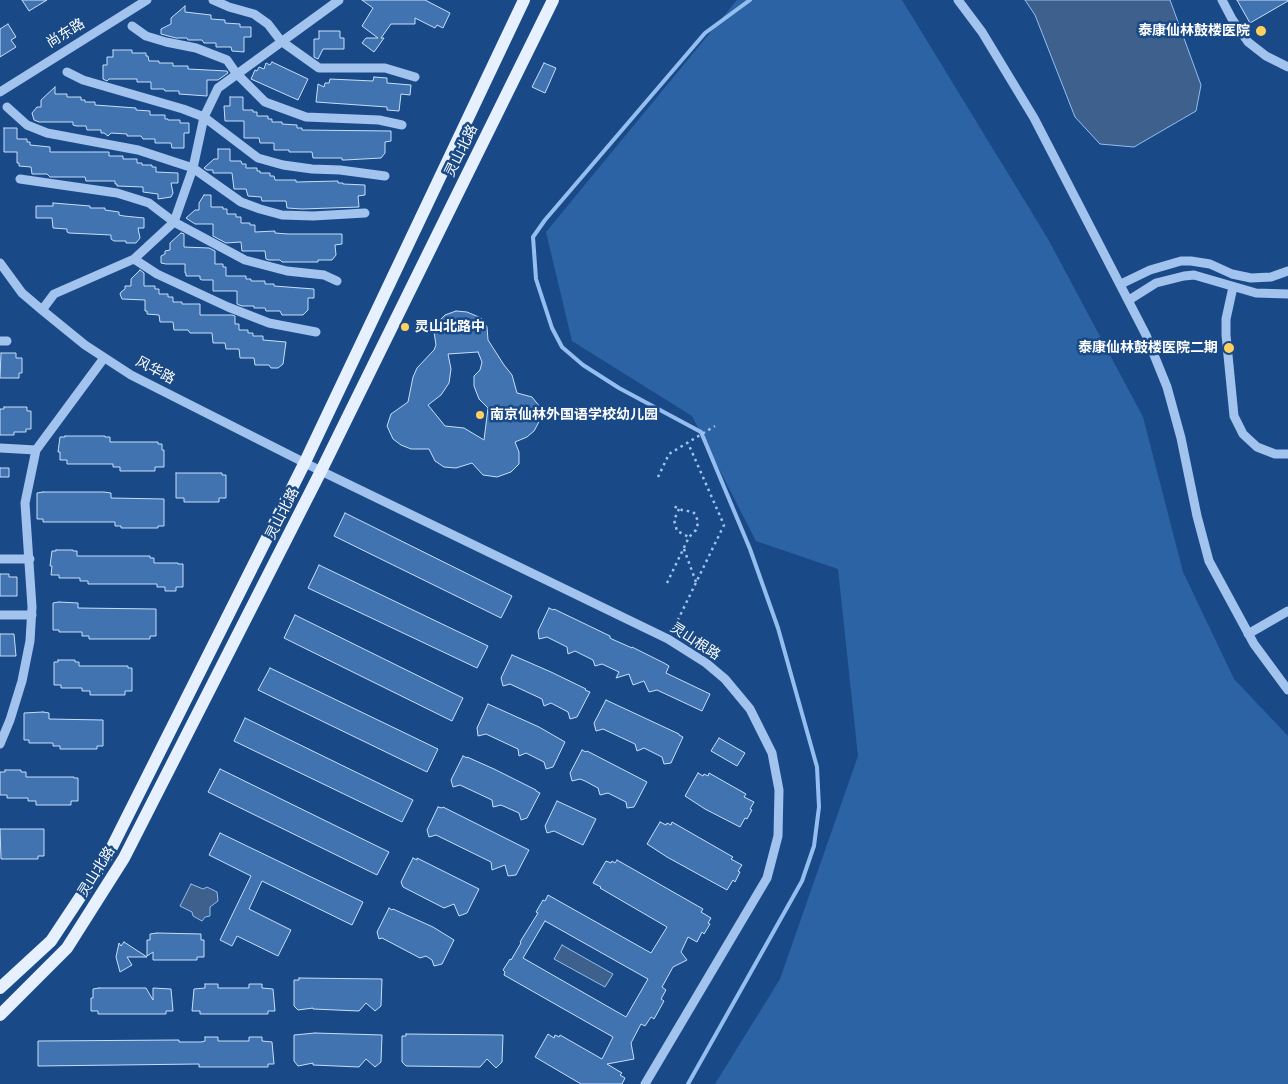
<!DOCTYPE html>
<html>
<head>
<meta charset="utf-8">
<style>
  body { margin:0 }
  canvas { display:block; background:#194a87 }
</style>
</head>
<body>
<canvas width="1288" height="1084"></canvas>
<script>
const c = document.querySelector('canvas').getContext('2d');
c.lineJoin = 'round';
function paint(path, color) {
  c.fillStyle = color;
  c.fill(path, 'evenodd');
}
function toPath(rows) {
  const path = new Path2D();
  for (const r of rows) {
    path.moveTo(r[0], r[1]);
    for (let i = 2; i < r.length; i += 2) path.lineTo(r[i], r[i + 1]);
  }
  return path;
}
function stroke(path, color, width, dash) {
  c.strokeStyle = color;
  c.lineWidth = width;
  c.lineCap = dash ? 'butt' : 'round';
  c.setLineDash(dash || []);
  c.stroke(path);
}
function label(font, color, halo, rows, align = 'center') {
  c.font = font + ' Poppins,"Noto Sans SC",sans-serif';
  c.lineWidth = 5;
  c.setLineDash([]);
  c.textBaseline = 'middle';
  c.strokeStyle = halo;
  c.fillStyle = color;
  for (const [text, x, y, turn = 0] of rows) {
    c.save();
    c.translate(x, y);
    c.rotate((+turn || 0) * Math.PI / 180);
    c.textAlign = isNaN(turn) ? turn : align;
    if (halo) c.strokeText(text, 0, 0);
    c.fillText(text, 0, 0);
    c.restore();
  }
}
const green = toPath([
  [737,0,902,0,1048,239,1143,417,1183,572,1234,679,1288,736,1288,1084,715,1084,780,979,858,756,838,569,756,541,692,416,572,341,546,232]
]);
const water = toPath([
  [1025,0,1170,0,1201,85,1196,111,1134,147,1100,144,1075,117,1035,15,1025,0],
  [191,884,203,889,207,887,217,892,218,901,210,907,210,916,205,917,202,921,193,916,192,912,180,906,191,884],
  [562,945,613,974,605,987,554,959,562,945]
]);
const stream = toPath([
  [688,1084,802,881,814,846,819,807,817,767,778,628,750,549,701,432,619,388,583,365,562,347,552,328,536,279,533,237,545,220,705,33,750,0]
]);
const building = toPath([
  [22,0,47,0,29,11,22,0],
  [362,0,425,0,450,13,443,28,437,25,435,28,415,18,415,24,391,24,381,38,384,38,374,52,362,43,366,38,378,38,362,26,373,8,362,0],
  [1237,0,1288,0,1288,1,1250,23,1237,0],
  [185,6,185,12,211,15,211,19,225,20,225,23,240,24,240,27,251,27,251,37,244,37,244,52,232,51,231,47,216,47,216,43,204,43,202,40,188,40,187,38,176,38,161,34,161,29,171,24,171,18,185,6],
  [8,24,16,37,11,40,16,47,0,57,0,29,8,24],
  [319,31,340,31,340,38,344,38,344,49,323,49,318,59,314,57,314,39,319,39,319,31],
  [113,50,132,50,132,53,146,53,146,56,148,56,149,61,159,61,159,63,173,63,173,66,188,66,188,69,227,71,228,73,218,80,207,80,207,96,179,94,179,91,165,91,164,89,151,89,151,82,137,82,137,79,109,79,107,81,103,79,103,65,107,65,107,57,113,57,113,50],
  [272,62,308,79,298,100,251,79,255,70,257,71,259,67,264,69,266,63,270,65,272,62],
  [544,63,556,68,545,93,532,87,544,63],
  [374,77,387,78,387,83,411,85,410,95,401,94,399,111,387,110,387,107,316,102,318,84,324,87,325,83,329,83,330,79,373,81,374,77],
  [55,87,55,94,67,94,67,97,81,97,81,100,85,100,85,102,95,102,95,105,136,108,136,110,150,111,150,115,165,115,165,119,168,119,168,120,180,120,180,123,189,123,189,133,184,133,184,148,172,148,171,143,155,143,155,139,143,139,141,136,127,136,127,134,111,133,108,136,104,133,101,133,101,130,87,130,86,126,76,126,73,125,73,122,39,122,34,120,32,113,37,107,41,107,41,100,55,87],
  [230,97,243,97,243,110,253,110,253,112,257,112,257,116,268,116,268,119,272,119,272,122,282,122,282,124,297,125,297,128,302,128,302,130,391,131,391,141,385,142,385,153,381,158,345,160,342,160,342,158,313,158,312,152,289,152,289,150,274,150,274,143,260,143,259,138,244,138,244,121,225,121,224,106,230,106,230,97],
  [4,128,17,128,17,139,27,139,27,142,30,142,30,145,50,147,50,152,109,152,109,156,123,156,123,159,137,159,137,163,142,163,142,165,152,165,152,167,156,167,156,172,178,173,178,183,171,183,173,193,171,197,158,199,158,194,143,192,143,187,117,186,117,184,115,184,115,181,86,181,85,177,50,177,47,174,32,174,31,167,19,166,19,163,17,163,17,152,4,152,4,128],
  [218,149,230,149,230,161,241,161,242,164,246,164,246,168,257,168,257,171,260,171,260,173,270,173,270,176,274,176,275,180,296,180,296,182,338,181,338,183,343,183,343,184,365,185,365,195,358,196,359,207,302,209,287,208,286,201,262,201,261,197,248,196,246,189,234,189,232,173,213,173,213,170,207,170,204,168,214,159,218,159,218,149],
  [204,195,211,195,211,207,223,207,223,209,227,209,227,214,236,214,236,217,241,217,241,223,250,223,250,225,255,225,255,232,275,231,275,233,288,234,342,234,342,244,335,245,336,255,332,260,318,260,318,262,282,262,280,260,269,260,266,259,265,251,242,251,241,242,226,243,213,236,213,224,195,224,186,218,195,210,199,210,199,203,204,195],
  [53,203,90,206,90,208,105,208,105,210,119,212,119,215,124,216,144,218,144,228,138,228,140,238,136,243,126,243,126,241,114,241,111,239,111,235,69,233,67,232,67,229,53,228,52,218,36,218,36,206,53,206,53,203],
  [181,233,184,234,184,247,209,248,215,251,215,264,223,264,223,267,226,267,226,276,246,276,246,279,251,279,251,281,265,281,265,284,274,284,274,286,314,289,314,298,308,298,308,310,303,315,282,315,280,311,266,311,265,308,254,308,254,306,242,306,237,304,237,291,213,291,213,280,202,280,200,279,200,276,186,276,186,273,185,273,185,264,166,264,161,263,161,256,165,254,165,251,170,250,170,243,181,233],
  [140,270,144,273,144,286,155,286,155,289,159,289,159,294,168,294,168,297,173,297,173,302,182,302,182,304,200,304,200,315,232,315,235,316,235,324,239,324,239,330,248,330,248,333,253,333,253,336,263,336,263,340,286,342,283,364,278,368,271,368,269,365,255,365,254,358,240,358,239,349,226,349,225,343,213,343,212,333,190,333,188,330,174,330,173,322,160,322,159,315,147,314,147,311,145,311,145,300,122,299,120,294,121,292,125,289,125,286,131,286,131,279,140,270],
  [456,311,467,312,481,318,487,327,488,340,504,365,512,375,517,393,532,397,540,407,541,418,534,431,527,437,515,442,519,452,519,464,511,472,497,477,483,475,472,463,456,468,444,467,435,461,429,449,411,449,401,445,393,439,387,426,391,414,408,402,413,377,417,368,434,350,436,345,434,332,437,323,445,315,456,311],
  [478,352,482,362,480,370,474,376,474,386,479,399,488,408,484,440,464,428,445,426,428,405,441,395,449,383,451,369,448,354,478,352],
  [1,353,16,353,16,358,22,358,22,373,19,373,19,378,0,378,1,353],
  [4,407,27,407,27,411,31,411,31,429,26,429,26,432,14,432,14,435,0,435,0,409,4,409,4,407],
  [65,436,105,436,105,437,110,437,110,442,158,442,158,444,162,444,162,450,164,450,164,467,155,467,155,471,120,471,120,467,113,467,113,464,67,464,67,460,60,460,60,452,58,452,60,437,65,437,65,436],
  [0,468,9,468,9,477,0,477,0,468],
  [176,473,222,473,222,475,226,475,226,498,219,498,219,502,184,502,184,498,176,498,176,473],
  [43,492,104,492,111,493,111,498,164,499,164,526,158,526,158,528,121,528,121,526,115,526,115,522,43,522,43,519,37,519,37,493,43,492],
  [345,513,512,596,501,618,334,536,345,513],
  [56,550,73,550,73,551,77,551,77,556,150,556,150,558,154,558,154,563,178,563,178,564,183,564,183,587,176,587,176,591,165,591,165,587,157,587,157,584,88,584,88,581,80,581,80,578,59,578,59,575,51,575,52,566,50,566,52,551,56,551,56,550],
  [319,565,488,646,477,668,308,588,319,565],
  [0,574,9,574,9,577,17,577,17,596,0,596,0,574],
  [59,602,78,603,78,608,156,609,156,636,150,636,150,639,89,639,89,636,82,636,82,632,59,632,59,630,53,630,53,603,59,602],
  [549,608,553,610,554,609,610,636,610,638,614,640,632,648,632,647,664,663,669,666,666,673,710,694,702,711,657,690,649,692,644,681,633,685,629,674,616,678,619,672,602,664,595,666,593,660,575,651,568,654,567,647,547,637,539,639,538,631,549,608],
  [295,615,463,698,452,721,284,638,295,615],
  [0,634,14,634,16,656,0,656,0,634],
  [512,655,551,672,586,689,585,690,590,692,577,717,570,719,568,712,551,703,544,706,542,699,510,684,503,686,501,678,512,655],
  [58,660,75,660,75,662,79,662,79,666,128,666,128,668,132,668,132,691,125,691,125,695,90,695,90,691,82,691,82,688,61,688,61,685,54,685,54,662,58,662,58,660],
  [270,668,438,749,427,772,258,690,270,668],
  [606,700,679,734,679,735,683,737,671,763,664,764,662,757,644,748,637,751,635,744,603,729,596,731,594,723,606,700],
  [488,704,539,727,565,742,553,767,546,769,544,762,526,753,519,756,518,749,486,734,478,736,477,728,488,704],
  [43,712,49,713,49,719,103,720,103,746,97,746,97,749,60,749,60,746,53,746,53,743,29,743,29,740,24,740,24,713,43,712],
  [245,718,413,800,402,822,234,741,245,718],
  [719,738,745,753,737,766,711,751,719,738],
  [582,750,586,752,587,751,647,782,634,807,627,808,626,802,608,793,600,795,598,788,585,781,580,779,572,781,570,773,582,750],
  [463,756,467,758,467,757,494,769,536,790,536,791,540,793,527,818,521,820,519,813,501,805,493,807,492,800,460,785,453,787,451,780,463,756],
  [220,769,389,852,377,875,208,792,220,769],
  [5,770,21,770,21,772,26,772,26,777,74,777,74,778,78,778,78,801,71,801,71,805,36,805,36,801,28,801,28,798,7,798,7,795,0,795,0,772,5,772,5,770],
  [698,773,703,776,704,774,708,776,709,773,746,794,744,797,754,802,750,809,752,810,747,819,745,818,740,827,705,809,685,796,698,773],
  [557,801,596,819,583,845,554,831,547,833,545,826,557,801],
  [438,807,442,808,443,807,529,850,516,875,508,876,505,865,492,870,491,862,436,835,429,837,427,830,438,807],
  [660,822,666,825,667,823,671,825,672,822,733,857,731,859,742,865,738,871,740,872,735,882,733,880,727,890,667,857,647,844,660,822],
  [0,829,44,829,44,856,38,856,38,859,1,859,0,829],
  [220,833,363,902,352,925,262,881,249,909,291,930,278,956,237,936,232,946,220,940,251,876,209,855,220,833],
  [413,858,417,860,417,858,479,889,467,913,459,916,454,904,444,908,403,887,401,882,413,858],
  [617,860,703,909,701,912,711,918,708,923,710,924,704,934,702,932,697,942,688,937,681,952,687,960,673,967,662,987,666,990,661,999,664,1001,654,1019,651,1017,645,1026,641,1024,631,1043,634,1059,607,1064,622,1073,620,1075,625,1078,622,1084,581,1084,535,1057,548,1034,554,1038,555,1035,559,1037,560,1035,602,1059,613,1037,504,975,505,972,503,970,510,959,511,960,521,943,520,942,538,913,536,912,543,900,545,901,548,895,651,953,667,927,600,888,601,887,593,883,606,861,611,863,612,861,615,863,617,860],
  [545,921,648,979,626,1017,523,958,545,921],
  [389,908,392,910,393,909,433,927,454,940,442,964,434,966,432,960,426,956,420,958,382,938,379,939,377,932,389,908],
  [157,933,201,934,201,940,204,940,204,957,197,957,197,960,153,960,153,952,147,956,147,940,150,940,150,934,157,933],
  [124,942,147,957,127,957,132,965,120,972,116,957,119,943,121,946,124,942],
  [299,978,382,979,381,1006,375,1011,366,1003,359,1011,313,1009,313,1008,298,1010,294,1006,294,980,299,980,299,978],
  [205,984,218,984,218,988,249,988,249,984,262,984,262,988,273,989,275,1011,268,1011,268,1014,200,1014,200,1011,192,1011,194,989,205,988,205,984],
  [99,988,146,988,153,1000,153,988,171,989,173,1011,166,1011,166,1014,98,1014,98,1011,91,1011,91,998,93,998,93,989,99,988],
  [315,1033,382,1035,381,1062,375,1067,366,1059,359,1067,313,1065,313,1063,298,1066,294,1061,294,1035,315,1033],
  [406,1034,503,1035,502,1062,496,1068,487,1059,480,1067,406,1066,402,1062,402,1036,406,1036,406,1034],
  [205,1037,218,1037,218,1041,249,1041,249,1037,262,1037,262,1041,272,1042,274,1064,268,1064,268,1067,199,1067,199,1064,38,1066,38,1041,179,1040,179,1042,201,1042,205,1041,205,1037]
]);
const path = toPath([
  [658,477,669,454,715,426],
  [679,509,674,520,677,531,689,537],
  [684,549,696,582],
  [667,583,689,537,696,530,698,523,696,515,693,512,682,510,671,505],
  [672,632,724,525,688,443]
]);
const minor = toPath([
  [213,0,229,7,254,14,268,24,281,41,319,68,385,68,415,77],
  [958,0,982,32,1034,118,1146,335,1167,387,1181,438,1197,516,1209,561,1254,644,1288,690],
  [1222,0,1232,19,1248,42,1266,56,1288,67],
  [132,26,146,36,166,42,196,48,227,60,236,73,265,102,306,117,379,120,402,125],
  [67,72,83,80,183,109,204,117,258,158,283,165,312,169,340,170,385,176],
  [0,92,147,0],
  [7,107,27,125,47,133,138,150,193,168,241,202,260,209,282,215,313,216,365,213],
  [20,179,117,193,149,203,174,222,245,260,287,271,324,275,337,281],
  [134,259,157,274,228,307,269,323,316,332],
  [0,263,22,293,42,310,85,345,131,375,321,471,668,639,706,663,725,679,750,709,772,753,779,790,778,836,767,878,645,1084],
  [1121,284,1150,270,1181,261,1191,261,1210,264,1232,274,1251,278,1271,277,1288,271],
  [1233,287,1226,319,1226,335,1234,416,1243,434,1257,447,1275,454,1288,454],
  [1129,300,1156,283,1184,276,1194,275,1256,293,1288,294],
  [42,310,54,294,134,259,174,222,193,168,204,117,218,88,339,0],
  [0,341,7,341],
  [0,448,36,450],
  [0,559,30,559],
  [0,615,32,615],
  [1248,634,1288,611],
  [0,744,10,720,22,681,30,641,32,607,25,503,36,450,104,358]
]);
const major = toPath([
  [0,988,51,941,108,855,305,462,524,0],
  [0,1015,67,948,124,858,321,471,553,0]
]);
const markers = [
  [1261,31,6,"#ffd05d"],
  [405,327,5,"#ffd05d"],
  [1229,348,6,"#ffd05d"],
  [480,415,5,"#ffd05d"]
];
const poiNames = [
  ["泰康仙林鼓楼医院",1250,31],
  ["灵山北路中",415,327,"left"],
  ["泰康仙林鼓楼医院二期",1218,348],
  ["南京仙林外国语学校幼儿园",490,415,"left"]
];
const streetNames = [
  ["尚东路",66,34,-32],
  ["灵山北路",462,151,-64],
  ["风华路",155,371,28],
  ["灵山北路",283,514,-63],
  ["灵山根路",695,642,33],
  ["灵山北路",97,872,-58]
];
paint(green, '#2c63a5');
paint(water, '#3d608d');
stroke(water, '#94beef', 1);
stroke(stream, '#94beef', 4);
paint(building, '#4273b1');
stroke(building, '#c6def9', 1);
stroke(path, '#a1c3ed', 2.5, [2.5, 4]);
stroke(minor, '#a1c3ed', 9);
stroke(major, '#e7f0ff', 12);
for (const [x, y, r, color] of markers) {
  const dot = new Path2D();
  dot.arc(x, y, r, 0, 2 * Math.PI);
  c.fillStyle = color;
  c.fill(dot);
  stroke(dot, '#194a87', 2);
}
label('bold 14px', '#fff', '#194a87', poiNames, 'right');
label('14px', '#fff', '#194a87', streetNames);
</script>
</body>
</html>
